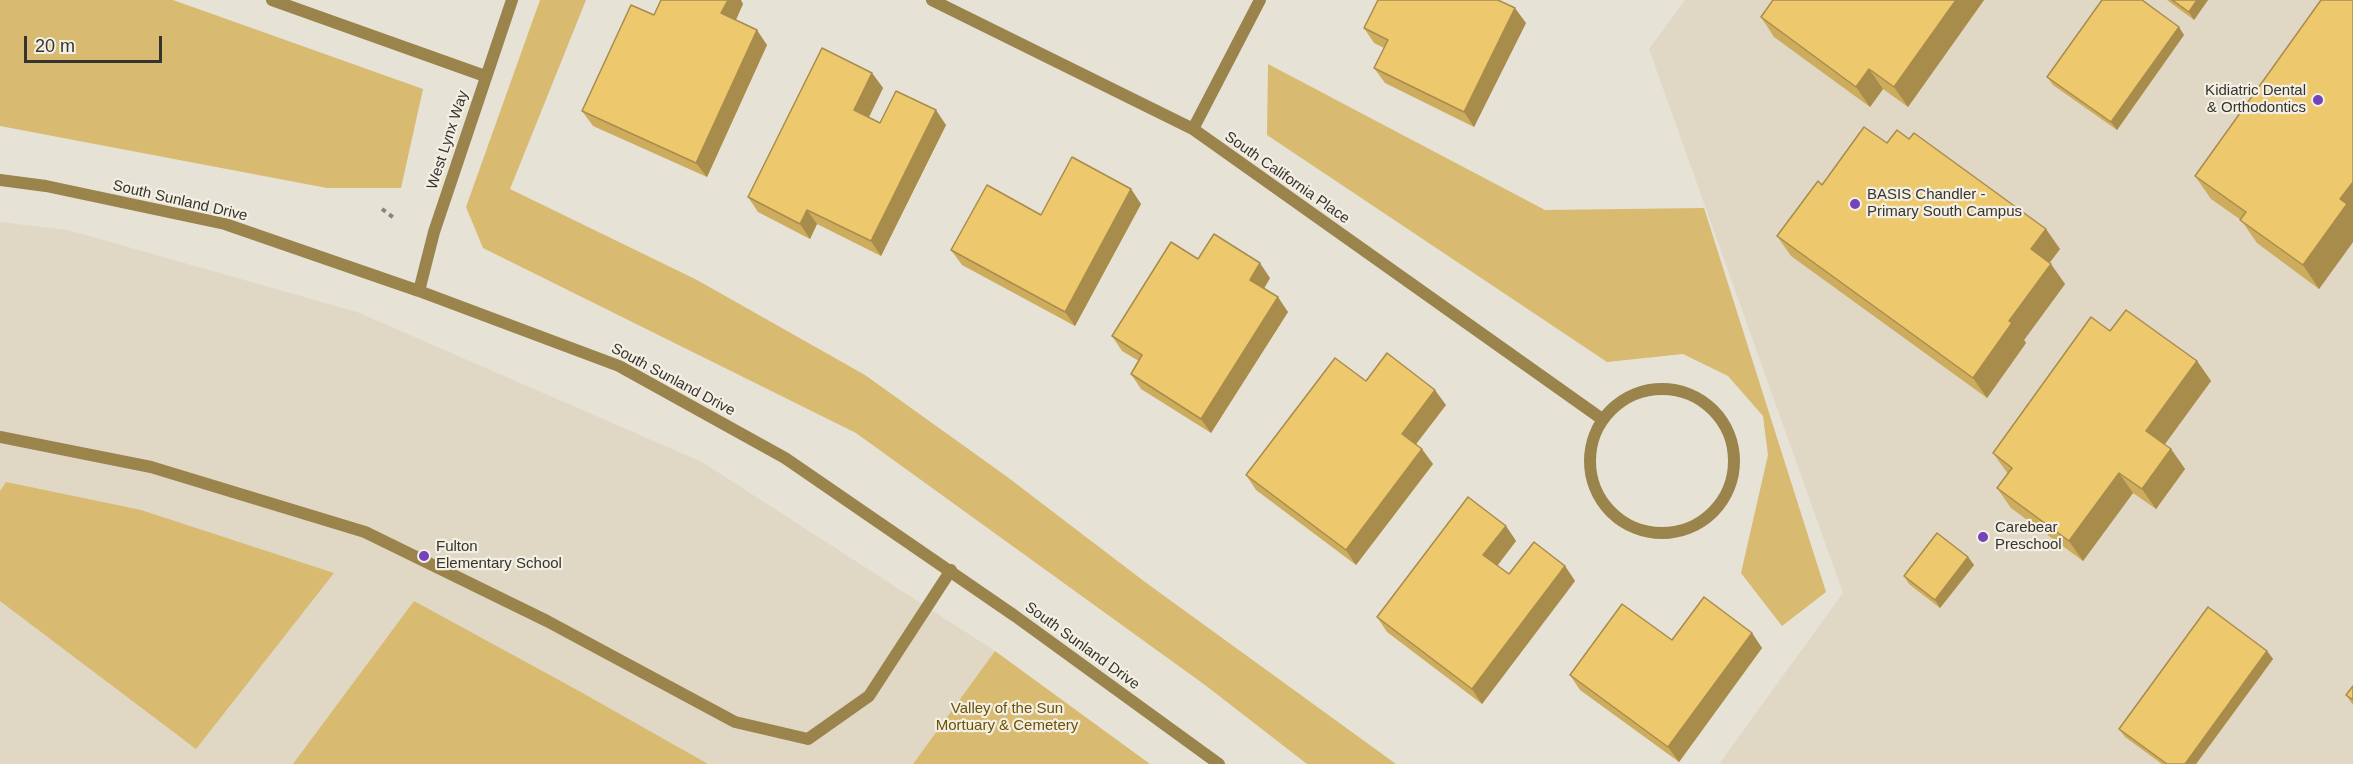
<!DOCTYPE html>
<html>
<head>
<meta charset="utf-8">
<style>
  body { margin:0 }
  #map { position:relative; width:2353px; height:764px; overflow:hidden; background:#e7e2d6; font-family:Helvetica,sans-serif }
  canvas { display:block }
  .scale { position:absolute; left:24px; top:36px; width:138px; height:27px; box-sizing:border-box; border:3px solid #36342f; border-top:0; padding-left:8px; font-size:18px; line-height:21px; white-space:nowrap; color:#36342f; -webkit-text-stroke:4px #f4efe3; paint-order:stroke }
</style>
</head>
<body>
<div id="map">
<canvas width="2353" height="764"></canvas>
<div class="scale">20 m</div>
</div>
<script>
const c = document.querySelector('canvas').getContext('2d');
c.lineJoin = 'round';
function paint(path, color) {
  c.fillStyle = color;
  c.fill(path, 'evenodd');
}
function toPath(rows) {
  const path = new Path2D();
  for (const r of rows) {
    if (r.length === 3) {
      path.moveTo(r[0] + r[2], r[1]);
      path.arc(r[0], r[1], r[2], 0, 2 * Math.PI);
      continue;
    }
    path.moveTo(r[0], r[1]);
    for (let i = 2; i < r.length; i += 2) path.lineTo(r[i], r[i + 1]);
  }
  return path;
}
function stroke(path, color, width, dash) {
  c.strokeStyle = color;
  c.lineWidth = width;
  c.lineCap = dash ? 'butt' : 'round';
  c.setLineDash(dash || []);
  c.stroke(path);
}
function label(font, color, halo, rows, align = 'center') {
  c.font = font + ' Helvetica,sans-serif';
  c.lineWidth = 4.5;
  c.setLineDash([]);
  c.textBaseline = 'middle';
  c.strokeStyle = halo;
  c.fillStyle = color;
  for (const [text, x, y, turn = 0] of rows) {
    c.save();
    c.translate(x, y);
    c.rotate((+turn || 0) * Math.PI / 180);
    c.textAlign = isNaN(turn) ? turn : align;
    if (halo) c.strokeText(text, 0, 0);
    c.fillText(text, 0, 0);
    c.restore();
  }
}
const built = toPath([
  [1685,0,2353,0,2353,764,1719,764,1843,593,1649,49],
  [0,222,68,230,357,312,702,462,995,651,913,764,0,764]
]);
const green = toPath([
  [0,0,173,0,423,89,401,188,327,188,0,126],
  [540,0,586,0,510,189,697,280,865,375,1006,476,1145,582,1396,764,1307,764,1205,685,856,433,483,248,466,207],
  [1268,64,1545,210,1704,208,1826,592,1782,626,1741,573,1768,455,1763,416,1728,376,1683,354,1607,362,1267,135],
  [6,482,141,510,334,573,196,749,0,601,0,491],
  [414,601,579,691,708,764,293,764],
  [995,651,1150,764,913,764]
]);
const path = toPath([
  [382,209,394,218]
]);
const service = toPath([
  [0,437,151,467,365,532,547,621,735,722,808,739,869,696,951,570]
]);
const minor = toPath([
  [272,0,485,76],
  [932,0,1193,129,1602,419],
  [1193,129,1260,0],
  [0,180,46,186,225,224,419,291,619,366,785,458,1015,616,1219,764],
  [419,291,434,232,512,0],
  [1662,461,72]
]);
const wall = toPath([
  [1773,0,1984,0,1908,107,1883,89,1870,107,1774,37,1761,17],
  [2167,0,2208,0,2194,20],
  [2353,0,2353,242,2319,289,2257,243,2241,220,2211,199,2195,176],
  [743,4,736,20,767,45,707,177,593,126,582,111,654,15],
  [1526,23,1474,127,1385,83,1374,68,1384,48,1374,43,1364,28],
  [2184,35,2117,130,2053,85,2047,77],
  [872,73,883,88,869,117,880,123,946,125,881,256,817,224,810,239,758,212,748,197],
  [1887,143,2060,249,2049,263,2065,284,2024,340,2026,343,1987,398,1791,256,1777,236,1822,185],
  [1131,189,1141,204,1075,326,962,265,951,250],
  [1198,259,1270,278,1264,288,1288,312,1211,433,1141,389,1131,374,1139,361,1122,351,1112,336],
  [2110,331,2197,361,2211,381,2164,444,2171,449,2185,469,2156,509,2133,493,2083,561,2011,508,1997,488,2008,474,1993,453],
  [1366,381,1446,405,1416,444,1433,464,1356,565,1256,490,1246,475],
  [1506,526,1516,541,1497,566,1509,574,1565,566,1575,581,1482,704,1387,632,1377,617],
  [1968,557,1974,565,1940,608,1909,584,1904,576],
  [1752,633,1762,648,1679,762,1580,690,1570,675,1672,640],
  [2267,651,2273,659,2196,764,2162,764,2125,737,2119,729],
  [2353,686,2353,705,2346,695]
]);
const shadedWall = toPath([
  [728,0,741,0,743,4,732,28,721,13],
  [1956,0,1984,0,1908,107,1894,87],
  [2197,0,2208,0,2194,20,2189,12],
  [1515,8,1526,23,1474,127,1464,112],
  [2179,27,2184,35,2117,130,2111,122],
  [757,30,767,45,707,177,696,163],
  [1869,69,1883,89,1870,107,1856,87],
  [872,73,883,88,865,125,854,110],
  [936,110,946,125,881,256,871,241],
  [2353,182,2353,242,2319,289,2303,265,2340,199],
  [1131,189,1141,204,1075,326,1065,312],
  [807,210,817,224,810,239,800,224],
  [2046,229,2060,249,2045,269,2031,249],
  [1260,263,1270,278,1261,294,1250,280],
  [2051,264,2065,284,2024,340,2026,343,1987,398,1973,378,2009,321],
  [1278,297,1288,312,1211,433,1201,419],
  [2197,361,2211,381,2160,451,2146,431],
  [1435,390,1446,405,1413,448,1402,434],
  [1422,449,1433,464,1356,565,1346,550],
  [2171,449,2185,469,2156,509,2142,489],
  [2119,473,2133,493,2083,561,2069,541],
  [1506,526,1516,541,1494,570,1483,555],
  [1968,557,1974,565,1940,608,1935,600],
  [1565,566,1575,581,1482,704,1472,689],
  [1752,633,1762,648,1679,762,1668,747],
  [2267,651,2273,659,2196,764,2185,764]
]);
const building = toPath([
  [661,0,728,0,721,13,757,30,696,163,582,111,631,5,654,15,661,0],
  [1378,0,1498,0,1515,8,1464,112,1374,68,1388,40,1364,28,1378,0],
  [1773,0,1956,0,1894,87,1869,69,1856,87,1761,17,1773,0],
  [2102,0,2142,0,2179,27,2111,122,2047,77,2102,0],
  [2172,0,2197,0,2189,12,2172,0],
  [2321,0,2353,0,2353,182,2340,199,2347,204,2303,265,2240,220,2246,212,2195,176,2321,0],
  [822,48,872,73,854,110,880,123,896,91,936,110,871,241,807,210,800,224,748,197,822,48],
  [1864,127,1887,143,1897,130,1909,139,1914,133,2046,229,2031,249,2051,264,2009,321,2012,323,1973,378,1777,236,1818,181,1822,185,1864,127],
  [1072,157,1131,189,1065,312,951,250,987,185,1041,215,1072,157],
  [1214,234,1260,263,1250,280,1278,297,1201,419,1131,374,1142,355,1112,336,1171,242,1198,259,1214,234],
  [2126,310,2197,361,2146,431,2171,449,2142,489,2119,473,2069,541,1997,488,2012,468,1993,453,2091,317,2110,331,2126,310],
  [1387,353,1435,390,1402,434,1422,449,1346,550,1246,475,1335,358,1366,381,1387,353],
  [1468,497,1506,526,1483,555,1509,574,1534,542,1565,566,1472,689,1377,617,1468,497],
  [1937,533,1968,557,1935,600,1904,576,1937,533],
  [1704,597,1752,633,1668,747,1570,675,1622,604,1672,640,1704,597],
  [2208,607,2267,651,2185,764,2167,764,2119,729,2208,607],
  [2353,686,2353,700,2346,695,2353,686]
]);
const markers = [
  [2318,100,6,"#7343bb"],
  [1855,204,6,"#7343bb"],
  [1983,537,6,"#7343bb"],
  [424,556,6,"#7343bb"]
];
const poiNames = [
  ["Kidiatric Dental",2306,91,"right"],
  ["& Orthodontics",2306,108,"right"],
  ["BASIS Chandler -",1867,195],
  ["Primary South Campus",1867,212],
  ["Carebear",1995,528],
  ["Preschool",1995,545],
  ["Fulton",436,547],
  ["Elementary School",436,564]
];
const streetNames = [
  ["West Lynx Way",448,140,-72],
  ["South California Place",1287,178,35],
  ["South Sunland Drive",180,201,13],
  ["South Sunland Drive",673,380,28],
  ["South Sunland Drive",1082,646,36]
];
const parkNames = [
  ["Valley of the Sun",1007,709],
  ["Mortuary & Cemetery",1007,726]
];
paint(built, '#e0d8c5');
paint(green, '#d8ba70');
stroke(path, '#88857d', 4, [4.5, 4.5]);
stroke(service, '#9b844b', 12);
stroke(minor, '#9b844b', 12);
paint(wall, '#cdac5d');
paint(shadedWall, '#a78c4c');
paint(building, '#eec86c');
stroke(building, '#a78c4c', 1.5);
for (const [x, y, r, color] of markers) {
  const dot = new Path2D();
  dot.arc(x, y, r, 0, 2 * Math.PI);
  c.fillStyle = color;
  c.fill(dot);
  stroke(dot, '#f4efe3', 2);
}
label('15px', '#36342f', '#f4efe3', poiNames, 'left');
label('15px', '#36342f', '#f4efe3', streetNames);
label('15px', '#6b5207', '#f4efe3', parkNames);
</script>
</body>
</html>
